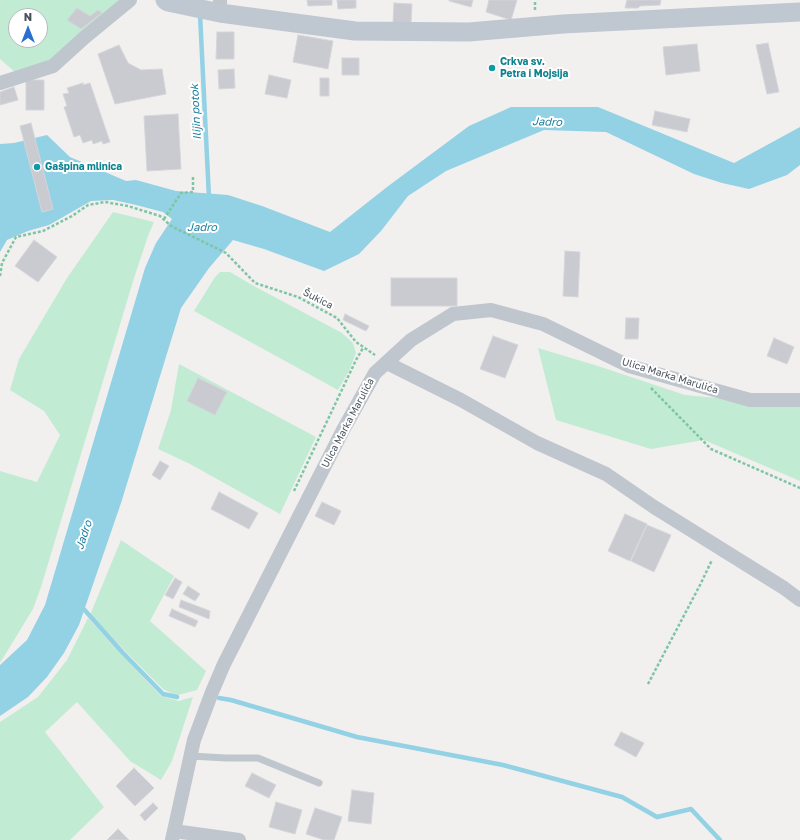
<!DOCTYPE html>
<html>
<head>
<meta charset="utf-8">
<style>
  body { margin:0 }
  #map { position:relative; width:800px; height:840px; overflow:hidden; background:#f2efef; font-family:"Golos Text",sans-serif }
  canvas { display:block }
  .north { position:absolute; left:8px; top:8px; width:40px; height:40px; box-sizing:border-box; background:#fff; border:1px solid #b6babd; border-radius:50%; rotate:0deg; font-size:11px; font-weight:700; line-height:16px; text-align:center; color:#49525b }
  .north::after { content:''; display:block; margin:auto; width:14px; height:18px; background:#2a6ed1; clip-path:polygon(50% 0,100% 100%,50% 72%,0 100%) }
</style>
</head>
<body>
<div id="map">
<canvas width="800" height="840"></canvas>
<div class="north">N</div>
</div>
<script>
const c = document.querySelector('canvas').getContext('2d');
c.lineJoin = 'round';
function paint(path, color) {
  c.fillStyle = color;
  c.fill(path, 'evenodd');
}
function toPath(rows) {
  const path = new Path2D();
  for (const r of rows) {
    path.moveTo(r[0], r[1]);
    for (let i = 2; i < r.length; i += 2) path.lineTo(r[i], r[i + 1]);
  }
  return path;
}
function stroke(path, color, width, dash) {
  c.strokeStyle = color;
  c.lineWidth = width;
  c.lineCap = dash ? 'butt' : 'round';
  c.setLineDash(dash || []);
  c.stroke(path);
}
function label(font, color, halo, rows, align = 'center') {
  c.font = font + ' "Golos Text",sans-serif';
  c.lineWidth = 4;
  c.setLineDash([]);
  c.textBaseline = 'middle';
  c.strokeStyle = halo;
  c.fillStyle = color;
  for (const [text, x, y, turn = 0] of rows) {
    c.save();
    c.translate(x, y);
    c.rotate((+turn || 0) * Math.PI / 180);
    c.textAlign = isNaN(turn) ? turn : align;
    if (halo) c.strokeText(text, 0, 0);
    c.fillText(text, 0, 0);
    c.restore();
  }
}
const green = toPath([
  [0,0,123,0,50,61,16,73,0,59],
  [16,16,40,16,40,40,16,40],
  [113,212,154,222,148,236,134,278,41,587,33,609,0,663,0,471,37,482,60,435,44,411,10,390,19,359,67,278],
  [220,272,230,272,252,285,342,333,353,343,356,353,349,371,338,390,194,311,215,277],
  [538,348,598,366,685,395,800,406,800,481,704,440,651,449,556,420],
  [179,364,316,437,280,514,190,464,158,449,171,410],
  [121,540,174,576,150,621,206,671,197,690,178,695,173,694,163,689,134,660,90,615],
  [88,618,122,655,161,696,179,701,193,697,172,761,161,780,130,761,77,702,45,732,104,807,70,840,0,840,0,722,38,697,67,660]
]);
const water = toPath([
  [511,107,598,107,734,163,800,127,800,165,787,175,749,189,722,183,694,174,606,132,544,130,446,171,408,196,381,231,359,254,324,271,264,249,233,240,209,268,181,308,121,503,79,625,64,653,47,677,28,697,0,716,0,665,27,640,45,605,145,268,156,243,172,219,163,212,132,204,113,200,91,201,49,225,28,231,7,240,0,252,0,144,14,143,47,135,70,157,126,181,136,180,176,191,228,195,262,206,330,232,387,187,469,126]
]);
const stream = toPath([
  [200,14,209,198],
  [81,606,123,653,163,694,177,697],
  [219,698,231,700,357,737,503,765,622,797,657,817,691,809,720,840]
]);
const building = toPath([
  [307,0,332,0,332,5,308,6,307,0],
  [337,0,356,0,356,8,338,9,337,0],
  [449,0,473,0,471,7,449,1,449,0],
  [489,0,517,0,511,20,486,12,489,0],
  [627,0,661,0,660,5,640,6,638,8,625,8,627,0],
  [394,3,412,4,411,23,393,23,394,3],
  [77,8,90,16,98,10,102,13,81,29,67,20,77,8],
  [217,32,234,32,234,59,216,59,217,32],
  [298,35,333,41,328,69,293,62,298,35],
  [768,43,779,92,767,94,756,45,768,43],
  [697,44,700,71,666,75,663,47,697,44],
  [119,45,128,63,141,70,162,69,166,94,115,104,98,54,119,45],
  [342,58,359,58,359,75,342,75,342,58],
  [234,69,235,88,219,89,218,70,234,69],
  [269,75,291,80,287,98,265,94,269,75],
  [320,78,329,78,329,96,320,96,320,78],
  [26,80,44,80,44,110,26,110,26,80],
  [83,83,83,85,90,83,110,142,103,144,102,141,93,144,92,140,83,143,80,135,74,137,64,107,67,106,63,94,69,93,67,88,83,83],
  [14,87,18,100,0,105,0,92,14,87],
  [655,111,690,119,687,132,652,125,655,111],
  [178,114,181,169,147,171,144,116,178,114],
  [31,123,53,209,42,212,20,126,31,123],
  [34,240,57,257,38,282,15,266,34,240],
  [565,251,580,252,578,297,563,296,565,251],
  [391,278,457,278,457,306,391,306,391,278],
  [345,314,369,326,366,331,343,320,345,314],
  [626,318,639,318,638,339,625,339,626,318],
  [493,336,518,345,505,378,480,369,493,336],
  [774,338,794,347,787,364,767,356,774,338],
  [198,378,227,392,215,415,187,401,198,378],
  [160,461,169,466,160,480,152,475,160,461],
  [219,492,258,513,249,529,211,509,219,492],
  [322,502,341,511,334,525,315,516,322,502],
  [625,514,647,524,630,561,608,551,625,514],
  [647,525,671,535,654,572,631,561,647,525],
  [175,578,182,582,173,599,165,595,175,578],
  [188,586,200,594,195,601,183,594,188,586],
  [181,600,210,611,209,619,179,607,181,600],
  [172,609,198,621,195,627,169,616,172,609],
  [621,732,644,743,636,757,614,745,621,732],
  [134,768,154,788,135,806,116,786,134,768],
  [252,773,276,785,269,798,245,786,252,773],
  [352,790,374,793,371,824,348,821,352,790],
  [276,802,302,810,295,834,269,827,276,802],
  [153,803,158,808,145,821,140,815,153,803],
  [315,808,342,817,334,840,324,840,306,834,315,808],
  [118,829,129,840,107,840,118,829]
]);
const path = toPath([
  [535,10,535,0],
  [164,219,181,193,193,192,193,175],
  [0,276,2,263,16,237,43,231,72,216,88,205,105,202,128,206,160,216,171,226,226,253,255,283,298,297,337,318,356,342,375,355],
  [651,388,711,449,800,488],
  [294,491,356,360,363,348],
  [648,684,700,585,712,560]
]);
const lane = toPath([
  [190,756,226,758,258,758,319,783]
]);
const street = toPath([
  [220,13,220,0],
  [0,83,53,66,85,37,130,0],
  [387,363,461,400,537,443,606,474,654,507,784,588,800,600],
  [174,831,239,840],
  [172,840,194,740,212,692,224,664,343,430,375,373,411,340,453,314,491,310,543,324,629,366,750,400,800,400]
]);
const secondary = toPath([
  [165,0,168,2,220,13,355,31,469,32,563,24,800,12]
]);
const markers = [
  [492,68,4,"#0f9aa8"],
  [37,167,4,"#0f9aa8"]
];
const cultureNames = [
  ["Crkva sv.",500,62],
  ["Petra i Mojsija",500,74],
  ["Gašpina mlinica",45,167]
];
const streetNames = [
  ["Šukica",318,299,27],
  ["Ulica Marka Marulića",670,376,17],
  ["Ulica Marka Marulića",348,423,-62]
];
const waterNames = [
  ["Ilijin potok",196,112,-93],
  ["Jadro",547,122,2],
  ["Jadro",202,228],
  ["Jadro",84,535,-72]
];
paint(green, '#c2ebd3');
paint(water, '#93d1e4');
stroke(stream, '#93d1e4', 4.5);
paint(building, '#cacbd1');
stroke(building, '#d4d6da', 1);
stroke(path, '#7dc6a4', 2.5, [3, 2]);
stroke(lane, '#bfc6cd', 7);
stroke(street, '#bfc6cd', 14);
stroke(secondary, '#bfc7d1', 19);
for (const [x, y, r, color] of markers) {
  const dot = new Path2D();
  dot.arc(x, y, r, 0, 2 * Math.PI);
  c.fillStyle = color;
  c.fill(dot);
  stroke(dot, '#fff', 1.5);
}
label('bold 10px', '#0d838f', '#fff', cultureNames, 'left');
label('10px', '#49525b', '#fff', streetNames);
label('italic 11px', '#1a7e9d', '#fff', waterNames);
</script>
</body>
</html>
